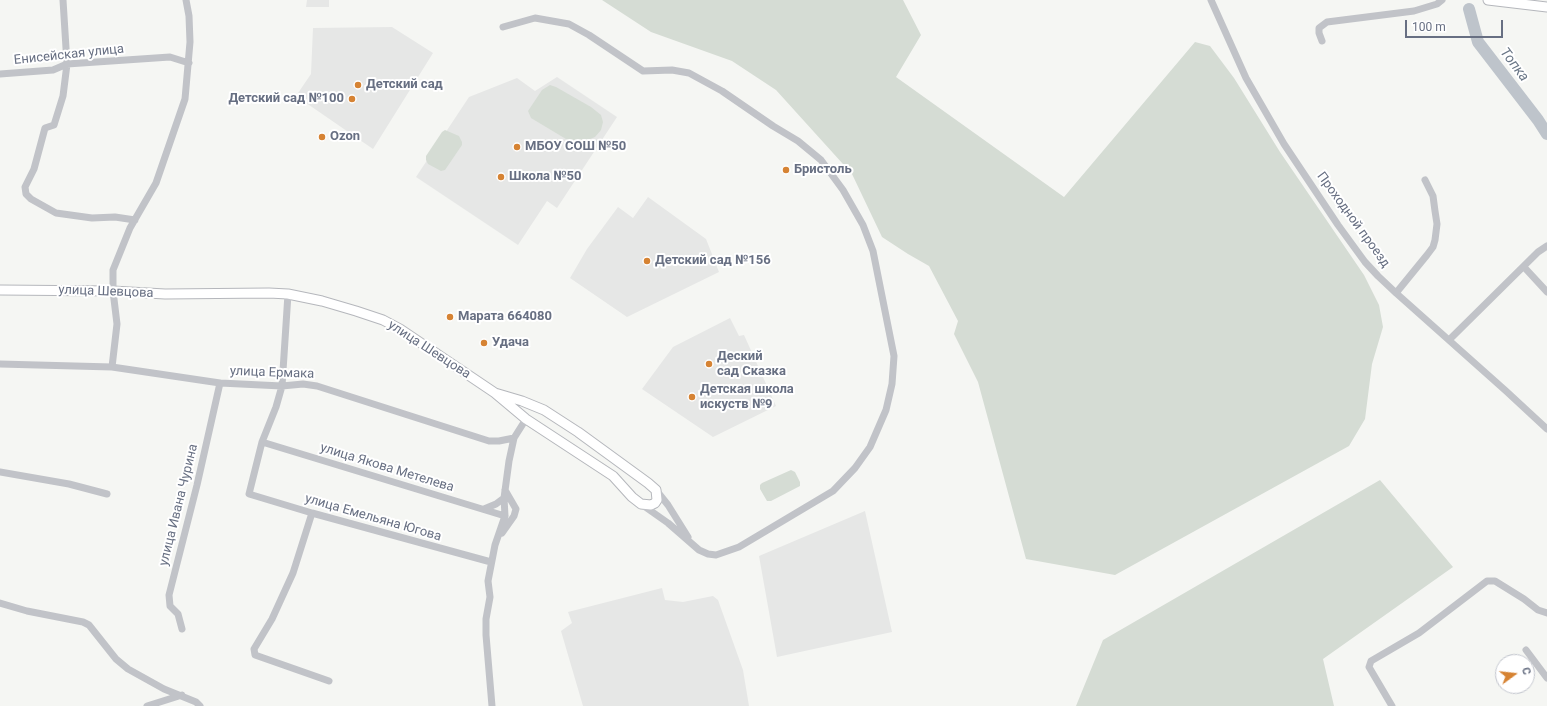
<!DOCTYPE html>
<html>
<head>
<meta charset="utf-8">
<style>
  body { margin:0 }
  #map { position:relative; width:1547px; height:706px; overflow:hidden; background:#f5f6f3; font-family:Roboto,sans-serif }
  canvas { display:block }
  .north { position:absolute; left:1495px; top:654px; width:40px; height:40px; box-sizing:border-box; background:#fff; border:1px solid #c2c5cd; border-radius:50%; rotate:75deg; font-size:11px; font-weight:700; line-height:16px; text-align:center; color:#676f82 }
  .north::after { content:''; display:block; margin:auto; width:14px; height:18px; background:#d68333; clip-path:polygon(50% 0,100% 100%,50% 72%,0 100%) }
  .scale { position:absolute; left:1405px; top:20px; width:98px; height:18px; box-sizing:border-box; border:2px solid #676f82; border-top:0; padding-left:5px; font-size:12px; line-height:14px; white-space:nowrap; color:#676f82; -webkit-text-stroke:3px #fff; paint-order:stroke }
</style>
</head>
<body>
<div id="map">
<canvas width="1547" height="706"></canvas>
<div class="north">С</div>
<div class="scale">100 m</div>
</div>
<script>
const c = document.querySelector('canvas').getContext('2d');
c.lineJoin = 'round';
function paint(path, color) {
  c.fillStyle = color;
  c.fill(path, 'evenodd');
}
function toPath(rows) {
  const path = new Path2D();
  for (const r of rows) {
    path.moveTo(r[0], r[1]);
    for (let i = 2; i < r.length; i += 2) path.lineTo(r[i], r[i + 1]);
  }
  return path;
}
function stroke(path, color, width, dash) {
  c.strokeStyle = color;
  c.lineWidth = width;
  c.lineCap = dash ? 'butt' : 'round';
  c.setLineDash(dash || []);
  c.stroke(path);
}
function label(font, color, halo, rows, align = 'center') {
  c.font = font + ' Roboto,sans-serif';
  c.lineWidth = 4;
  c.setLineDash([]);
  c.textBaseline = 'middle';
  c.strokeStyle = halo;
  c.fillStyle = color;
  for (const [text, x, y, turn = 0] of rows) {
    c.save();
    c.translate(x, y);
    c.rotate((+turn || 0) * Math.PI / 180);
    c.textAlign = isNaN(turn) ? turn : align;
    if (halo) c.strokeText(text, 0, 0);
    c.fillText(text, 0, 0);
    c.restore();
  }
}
const built = toPath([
  [307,0,329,0,329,7,306,7],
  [392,27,433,53,373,149,296,96,311,74,313,28],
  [557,77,617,117,557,208,547,201,518,245,416,177,469,97,517,78,535,91],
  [648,197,706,239,719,272,627,317,570,278,587,249,618,207,633,218],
  [730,318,739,336,744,335,776,406,713,437,642,389,673,347],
  [865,511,892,632,777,657,759,556],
  [662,588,665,600,683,602,713,596,718,600,743,670,749,706,583,706,561,631,572,623,568,612]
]);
const green = toPath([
  [602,0,903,0,921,35,896,77,1064,197,1195,42,1210,46,1234,78,1280,152,1364,275,1379,305,1383,327,1372,364,1365,419,1349,446,1115,575,1026,559,978,382,954,334,958,321,929,266,908,254,882,237,852,174,776,90,732,61,651,32],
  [550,85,556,87,591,107,601,115,603,122,601,130,595,137,576,145,531,118,528,111,542,90],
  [445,130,459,136,462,142,462,145,445,170,441,171,428,164,426,160,426,156,442,132],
  [791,470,795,472,800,482,800,486,771,501,767,501,760,489,760,485,762,483],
  [1380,480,1453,567,1323,659,1334,706,1076,706,1103,640]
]);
const river = toPath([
  [1469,9,1478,42,1538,120,1547,134]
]);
const minor = toPath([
  [63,0,67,64,63,96,54,125,45,128,34,169,25,187,26,194,31,199,56,213,92,218,115,217,135,220],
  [1211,0,1246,78,1284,144,1338,225,1365,262,1378,276,1396,293,1506,391,1547,429],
  [503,27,535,18,569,24,589,35,643,71,672,70,689,73,722,91,773,126,798,141,821,160,843,190,863,225,873,251,894,356,892,384,886,410,870,447,855,468,833,491,739,547,716,555,708,554,699,550,668,523,641,504],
  [1322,41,1319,33,1319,28,1327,22,1414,11,1437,4,1442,0],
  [0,74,53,70,67,64,170,57,189,63],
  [1524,267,1547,292],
  [1396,293,1427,255,1433,247,1435,240,1437,224,1435,211,1433,196,1425,180],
  [288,294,282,386,276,407,262,442,249,494,312,513,491,562],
  [1449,340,1538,252,1547,246],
  [0,364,112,367,220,383,282,386,303,384,317,386,489,441,499,441,514,438,526,419],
  [112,367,117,324,113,291,113,270,130,228,156,183,185,99,190,42,189,16,186,0],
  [262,442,505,516],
  [0,472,69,484,107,494],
  [656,490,668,505,688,537],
  [484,509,496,504,504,498],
  [312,513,293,573,272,619,254,649,255,655,329,681],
  [502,533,514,516,516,509,505,490],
  [0,603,27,611,83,622,89,625,116,659,128,669,164,689,196,702,200,706],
  [182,629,178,614,170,606,169,595,197,485,220,383],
  [1526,650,1547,678],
  [147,706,182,695],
  [492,706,486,635,486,619,490,597,488,581,495,545,505,516,504,498,509,461,514,438],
  [1392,706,1369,667,1371,661,1419,633,1487,581,1495,581,1524,599,1538,610,1547,613]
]);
const major = toPath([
  [1488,0,1547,7],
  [0,290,113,291,165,294,269,293,288,294,322,301,356,311,383,320,400,329,495,393,526,419,613,476,632,497,641,504,651,505,655,503,657,500,656,490,648,483,578,432,544,410,522,401,495,393]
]);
const markers = [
  [358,85,4,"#d68333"],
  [352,99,4,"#d68333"],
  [322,137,4,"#d68333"],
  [517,147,4,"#d68333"],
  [786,170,4,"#d68333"],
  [501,177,4,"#d68333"],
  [647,261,4,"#d68333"],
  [450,317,4,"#d68333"],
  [484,343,4,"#d68333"],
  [709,364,4,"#d68333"],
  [692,397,4,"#d68333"]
];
const streetNames = [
  ["Енисейская улица",69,55,-6],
  ["Проходной проезд",1353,220,54],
  ["улица Шевцова",106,292,2],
  ["улица Шевцова",429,350,33],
  ["улица Ермака",272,373,2],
  ["улица Якова Метелева",387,468,17],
  ["улица Ивана Чурина",179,505,-76],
  ["улица Емельяна Югова",373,518,16]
];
const poiNames = [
  ["Детский сад",366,85],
  ["Детский сад №100",344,99,"right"],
  ["Ozon",330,137],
  ["МБОУ СОШ №50",525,147],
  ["Бристоль",794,170],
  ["Школа №50",509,177],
  ["Детский сад №156",655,261],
  ["Марата 664080",458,317],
  ["Удача",492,343],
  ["Деский",717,357],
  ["сад Сказка",717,372],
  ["Детская школа",700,390],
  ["искуств №9",700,405]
];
const waterNames = [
  ["Топка",1514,65,53]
];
paint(built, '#e6e7e6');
paint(green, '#d5dcd4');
stroke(river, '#bec4cb', 12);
stroke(major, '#b5b7bc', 11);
stroke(minor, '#c1c3c8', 7);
stroke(major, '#fff', 9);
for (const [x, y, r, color] of markers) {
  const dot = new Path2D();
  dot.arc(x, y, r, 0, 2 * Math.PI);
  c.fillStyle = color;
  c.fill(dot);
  stroke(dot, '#fff', 1.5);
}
label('13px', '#676f82', '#fff', streetNames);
label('bold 13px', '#676f82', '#fff', poiNames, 'left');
label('italic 14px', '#687585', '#fff', waterNames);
</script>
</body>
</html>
